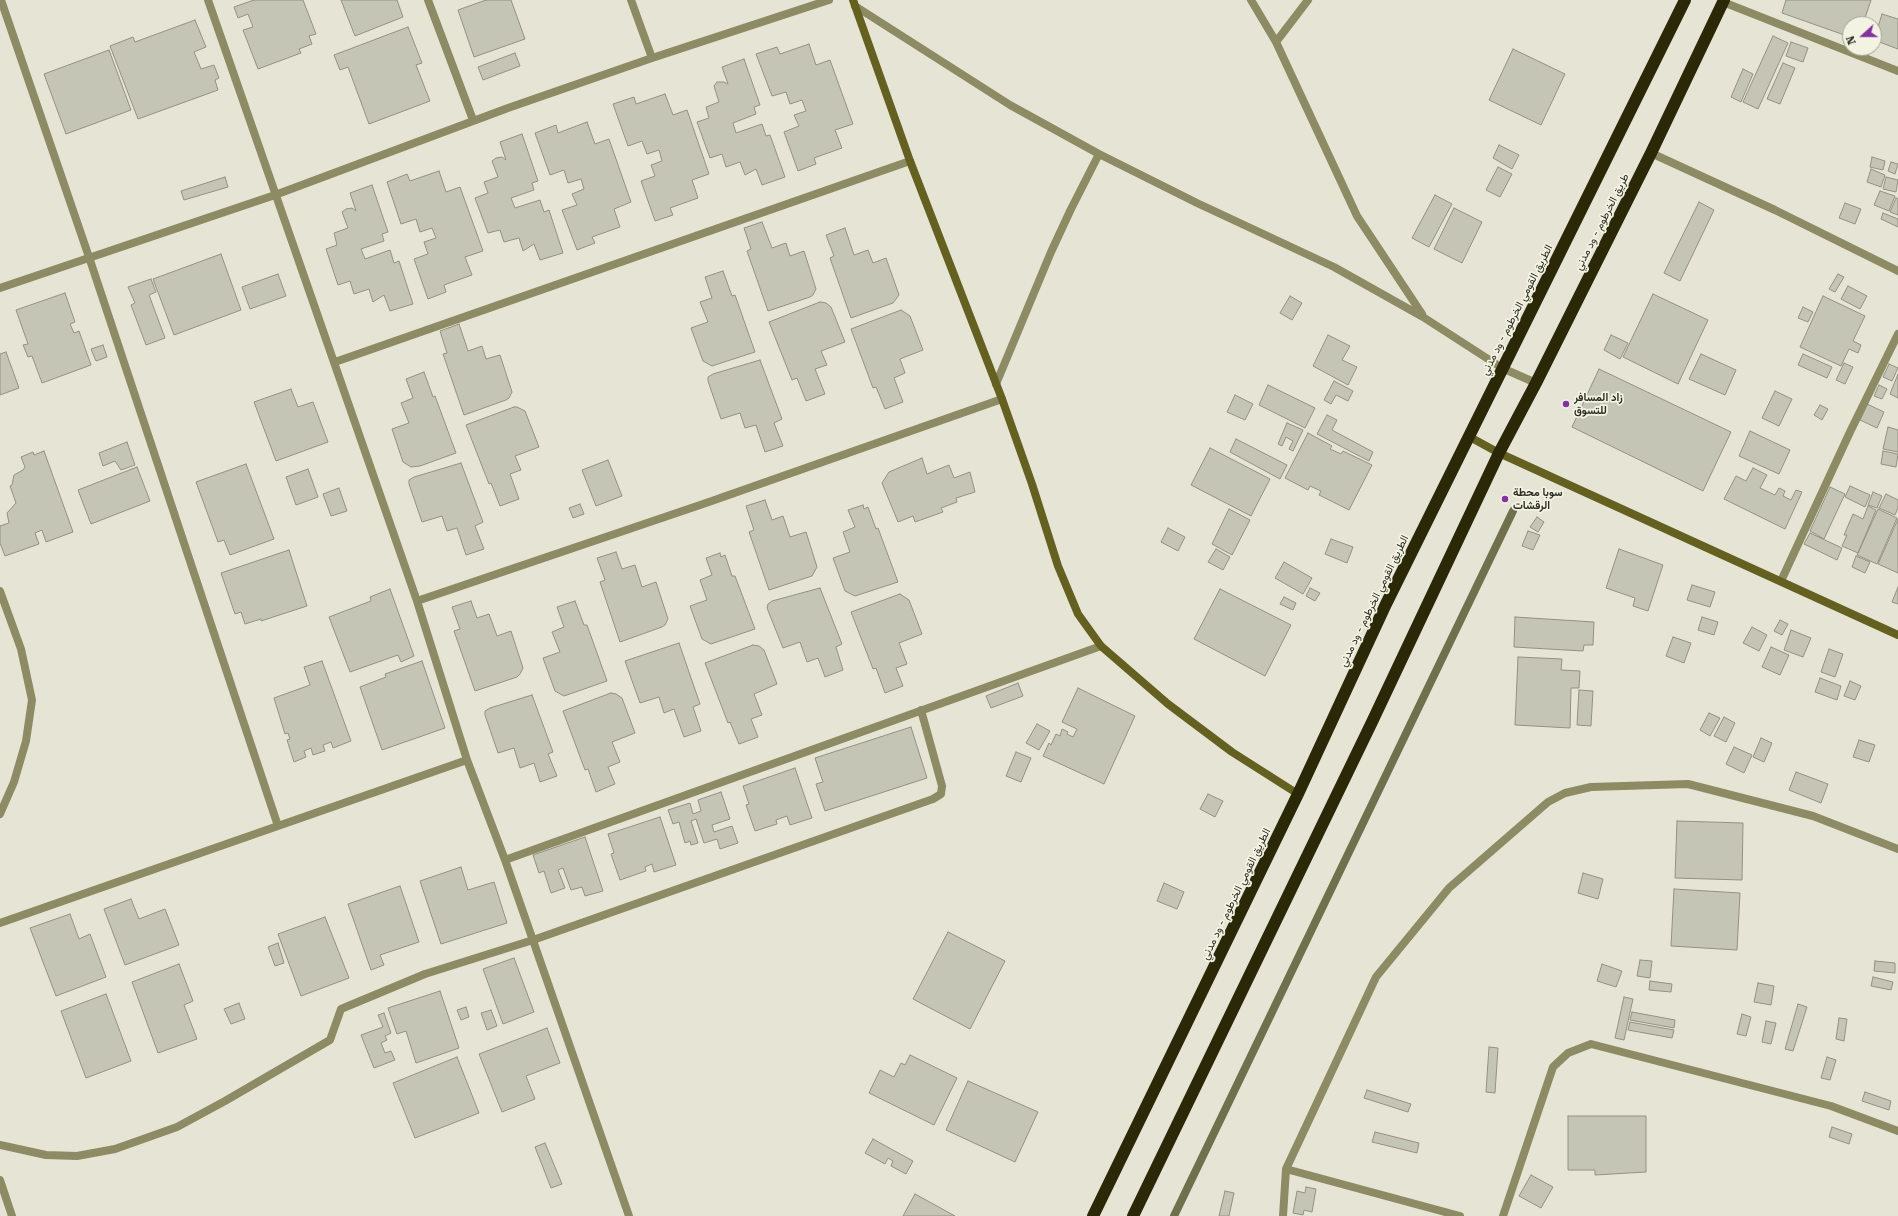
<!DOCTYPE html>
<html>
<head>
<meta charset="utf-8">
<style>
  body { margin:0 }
  #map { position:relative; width:1898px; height:1216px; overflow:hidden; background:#e6e5d5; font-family:"Roboto Serif",serif }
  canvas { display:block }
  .north { position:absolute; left:1842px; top:16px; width:40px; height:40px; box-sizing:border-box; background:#f3f3e2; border:1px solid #a3a397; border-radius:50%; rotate:249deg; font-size:11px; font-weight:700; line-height:16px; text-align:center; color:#2c2c26 }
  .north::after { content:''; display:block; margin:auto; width:14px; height:18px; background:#8432a1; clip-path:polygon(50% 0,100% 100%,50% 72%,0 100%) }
</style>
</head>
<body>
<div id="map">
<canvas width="1898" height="1216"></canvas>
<div class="north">N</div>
</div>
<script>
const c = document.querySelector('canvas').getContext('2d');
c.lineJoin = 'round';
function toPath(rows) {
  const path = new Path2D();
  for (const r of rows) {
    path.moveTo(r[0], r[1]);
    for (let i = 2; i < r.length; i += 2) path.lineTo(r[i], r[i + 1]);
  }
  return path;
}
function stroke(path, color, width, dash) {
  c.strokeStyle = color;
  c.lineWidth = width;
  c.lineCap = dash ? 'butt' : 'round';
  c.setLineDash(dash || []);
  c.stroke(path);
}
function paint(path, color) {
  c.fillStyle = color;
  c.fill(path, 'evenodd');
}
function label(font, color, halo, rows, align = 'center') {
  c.font = font + ' "Roboto Serif",Vazirmatn,serif';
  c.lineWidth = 3.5;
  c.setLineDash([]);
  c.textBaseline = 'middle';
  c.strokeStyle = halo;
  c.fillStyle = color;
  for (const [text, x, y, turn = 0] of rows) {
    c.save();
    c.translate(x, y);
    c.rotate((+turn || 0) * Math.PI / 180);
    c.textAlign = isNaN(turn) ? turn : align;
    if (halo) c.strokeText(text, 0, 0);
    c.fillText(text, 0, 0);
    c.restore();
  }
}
const stream = toPath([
  [1174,1216,1513,511]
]);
const building = toPath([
  [254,0,303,0,316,34,309,36,312,44,299,49,301,53,258,69,243,30,253,27,248,14,238,18,234,7,254,0],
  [341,0,397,0,403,17,355,36,341,0],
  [486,0,511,0,525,39,474,57,458,10,486,0],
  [1786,0,1871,0,1863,24,1850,24,1850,37,1782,13,1786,0],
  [1882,14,1898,19,1898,49,1874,40,1882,14],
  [195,20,206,47,194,52,201,69,214,65,219,78,215,80,218,90,138,119,110,46,133,37,135,42,195,20],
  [408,27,422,63,416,65,430,101,369,124,348,67,340,70,334,55,408,27],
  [1773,36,1788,43,1758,109,1743,102,1773,36],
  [1791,42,1808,48,1803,62,1786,56,1791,42],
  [809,44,816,65,830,60,853,124,835,130,842,148,814,158,816,164,798,171,784,132,799,126,794,115,806,111,802,100,790,104,786,92,772,96,756,54,777,47,780,54,809,44],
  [1513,49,1565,74,1541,125,1489,100,1513,49],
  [109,50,131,110,66,134,44,74,109,50],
  [515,53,520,66,483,80,478,67,515,53],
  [744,59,760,105,754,107,756,114,733,123,736,133,762,124,766,136,770,135,785,177,762,185,756,169,745,175,740,162,726,167,722,154,710,158,697,122,709,118,706,107,719,102,714,86,717,82,724,82,728,84,722,67,744,59],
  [1783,63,1795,68,1780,104,1767,99,1783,63],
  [1743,69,1753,74,1741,102,1731,97,1743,69],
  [665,94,673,115,687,110,709,174,692,180,698,198,670,208,673,215,655,221,641,181,655,176,651,165,662,161,659,150,647,154,642,141,628,146,613,104,634,97,636,104,665,94],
  [587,122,595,144,609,139,631,202,614,209,620,227,592,237,595,243,577,250,562,210,577,205,572,194,584,189,581,179,568,183,564,170,550,175,535,133,556,125,558,133,587,122],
  [522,134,538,181,532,183,534,190,511,198,515,208,540,200,544,212,549,210,563,253,540,260,534,244,523,251,519,238,504,242,500,230,488,233,475,198,488,193,484,182,498,177,492,161,496,158,502,157,506,160,500,142,522,134],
  [1499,145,1519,155,1512,169,1493,158,1499,145],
  [1872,157,1885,161,1883,170,1870,167,1872,157],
  [1891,162,1898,164,1895,174,1888,171,1891,162],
  [1498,167,1512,174,1500,197,1486,190,1498,167],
  [1871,169,1885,175,1881,187,1867,182,1871,169],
  [439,171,446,192,460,187,483,251,465,257,472,275,444,285,446,292,428,299,414,259,428,254,424,242,436,238,432,228,420,232,416,219,401,224,387,182,407,174,410,181,439,171],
  [225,177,228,187,184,200,181,191,225,177],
  [1886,177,1898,180,1896,192,1883,189,1886,177],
  [372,185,388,232,382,234,384,241,361,249,365,259,390,250,394,263,399,261,413,304,390,311,384,295,373,302,369,289,354,294,350,281,338,285,326,249,337,245,334,233,348,228,342,212,346,209,352,208,356,211,350,193,372,185],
  [1880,191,1895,196,1889,211,1874,205,1880,191],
  [1435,195,1452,204,1429,247,1412,238,1435,195],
  [1896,198,1898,199,1898,215,1890,212,1896,198],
  [1699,202,1714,210,1680,281,1664,273,1699,202],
  [1845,203,1861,209,1855,224,1839,218,1845,203],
  [1454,208,1482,222,1462,263,1434,249,1454,208],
  [1883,213,1898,219,1898,227,1881,219,1883,213],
  [762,222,772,248,786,243,790,256,804,251,816,289,813,295,810,297,768,311,747,251,751,249,744,228,762,222],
  [845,228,854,255,868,250,873,263,886,258,899,295,893,303,851,318,830,258,834,256,826,235,845,228],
  [221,254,241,310,174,335,153,279,221,254],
  [723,271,732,296,735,295,755,352,712,366,703,361,691,328,708,322,700,302,712,298,705,277,723,271],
  [278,274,286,296,250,309,242,287,278,274],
  [1838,274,1844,277,1835,292,1829,289,1838,274],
  [151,279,156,292,149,295,165,338,146,345,131,305,135,303,128,287,151,279],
  [1848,286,1867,296,1860,309,1841,299,1848,286],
  [65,293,75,322,70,324,74,333,79,331,91,365,42,383,32,356,28,357,23,345,28,344,16,310,65,293],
  [1653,294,1708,320,1678,384,1623,357,1653,294],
  [1290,296,1302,303,1292,320,1280,313,1290,296],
  [1823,296,1865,316,1853,341,1861,345,1858,353,1849,349,1841,366,1800,347,1823,296],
  [820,302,826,303,831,307,845,342,821,351,827,365,815,369,825,394,806,401,797,378,792,380,769,322,820,302],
  [1803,307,1813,312,1808,322,1798,318,1803,307],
  [901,310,910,316,923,350,900,359,905,373,894,378,903,402,885,409,876,387,873,388,851,329,901,310],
  [459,324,468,351,482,346,486,359,500,355,512,392,509,398,506,400,464,415,443,354,447,353,440,331,459,324],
  [1328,335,1350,346,1342,360,1357,367,1348,385,1313,366,1328,335],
  [1611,335,1628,343,1620,359,1604,350,1611,335],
  [103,345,107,357,96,361,91,349,103,345],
  [6,352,19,388,0,395,0,354,6,352],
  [1701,354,1736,370,1725,395,1689,379,1701,354],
  [1803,354,1832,367,1827,378,1798,365,1803,354],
  [760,360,782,419,774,423,783,446,765,452,756,425,745,428,740,413,721,419,708,381,708,377,713,374,760,360],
  [1844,363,1853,367,1845,384,1836,380,1844,363],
  [1889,364,1898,368,1892,381,1883,377,1889,364],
  [1599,369,1731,432,1703,491,1572,427,1599,369],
  [424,372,433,397,435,396,456,453,420,466,411,467,403,462,392,429,409,423,401,403,413,398,406,379,424,372],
  [1898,374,1898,398,1890,394,1898,374],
  [1334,381,1353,391,1348,401,1336,395,1331,404,1324,400,1334,381],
  [1268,385,1315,408,1305,428,1259,405,1268,385],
  [1879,385,1887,389,1882,399,1874,396,1879,385],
  [291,389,298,407,313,402,328,442,276,461,254,402,291,389],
  [1775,391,1792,399,1779,426,1762,418,1775,391],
  [1235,395,1253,404,1245,420,1227,412,1235,395],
  [1867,404,1884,412,1877,428,1860,420,1867,404],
  [1820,405,1828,409,1822,420,1814,415,1820,405],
  [514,407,517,407,525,411,539,447,515,456,521,470,510,474,519,499,500,506,491,483,489,484,466,425,514,407],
  [1327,415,1337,420,1332,430,1373,452,1369,461,1317,434,1327,415],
  [1287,423,1303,430,1293,451,1289,449,1293,441,1286,437,1282,446,1278,444,1287,423],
  [1888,427,1898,430,1898,452,1883,449,1888,427],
  [1750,431,1790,450,1779,474,1739,456,1750,431],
  [1308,433,1332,446,1330,449,1341,454,1343,451,1372,465,1349,510,1319,495,1321,491,1310,486,1308,490,1285,478,1308,433],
  [1236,439,1287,465,1280,479,1230,452,1236,439],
  [127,442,135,465,121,470,115,461,103,466,99,453,127,442],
  [1210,448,1270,479,1251,516,1191,485,1210,448],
  [44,451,73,532,46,542,42,530,35,533,39,544,5,556,0,543,0,526,9,523,7,513,16,503,10,486,12,485,14,475,23,470,25,467,21,457,33,452,34,455,44,451],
  [1883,451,1898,454,1896,467,1881,464,1883,451],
  [922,458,927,474,949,465,954,478,970,472,975,492,956,498,957,502,941,508,943,512,915,522,913,516,898,522,882,483,889,472,922,458],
  [608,460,622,496,596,506,582,470,608,460],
  [461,463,483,522,475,526,484,549,466,555,457,528,447,531,442,516,422,522,409,484,409,480,414,477,461,463],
  [246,464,274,539,230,555,224,540,218,542,196,482,246,464],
  [137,467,150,501,91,524,78,490,137,467],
  [1753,468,1767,475,1760,488,1775,495,1779,488,1785,491,1783,496,1791,500,1796,490,1802,492,1785,529,1724,499,1736,476,1746,481,1753,468],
  [308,469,318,497,296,505,286,477,308,469],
  [1850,486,1870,495,1865,507,1845,497,1850,486],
  [1830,487,1845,494,1824,539,1810,531,1830,487],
  [339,488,347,511,331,516,323,494,339,488],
  [1873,492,1882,496,1877,508,1868,505,1873,492],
  [1886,494,1898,500,1898,508,1895,515,1879,508,1886,494],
  [765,500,772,520,783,516,790,537,806,532,817,567,812,576,769,590,749,532,754,530,746,506,765,500],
  [580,504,584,514,573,518,569,508,580,504],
  [863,505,864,509,868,507,876,529,878,528,898,582,855,596,845,591,833,558,850,552,843,532,855,527,848,510,863,505],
  [1868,506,1876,510,1858,553,1842,546,1847,535,1844,535,1853,514,1863,519,1868,506],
  [1229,509,1250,520,1232,555,1212,544,1229,509],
  [1878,509,1897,518,1877,564,1857,555,1878,509],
  [1537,517,1544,522,1538,532,1530,527,1537,517],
  [1898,519,1898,573,1878,564,1898,519],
  [1168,528,1185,537,1178,551,1161,542,1168,528],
  [1528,531,1540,535,1533,550,1522,546,1528,531],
  [1810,533,1842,548,1837,560,1804,544,1810,533],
  [1331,539,1353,547,1347,563,1325,554,1331,539],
  [1216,549,1230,557,1223,570,1208,562,1216,549],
  [1619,549,1663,565,1648,611,1633,606,1635,598,1606,588,1619,549],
  [289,550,307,606,261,621,261,619,245,624,241,612,235,614,221,573,289,550],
  [616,552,622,569,635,565,642,587,656,582,668,619,665,625,662,627,620,642,600,582,605,580,597,558,616,552],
  [720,553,721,557,725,555,732,576,735,576,755,629,711,644,702,639,690,606,707,600,700,580,712,575,706,558,720,553],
  [1856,556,1870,562,1865,573,1852,567,1856,556],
  [1284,562,1312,578,1303,594,1275,578,1284,562],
  [1692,585,1715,592,1710,607,1687,600,1692,585],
  [1898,587,1898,604,1892,602,1898,587],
  [820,588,842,644,836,647,843,670,825,677,818,658,807,662,800,642,783,648,767,608,768,604,772,601,820,588],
  [1310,588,1320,593,1315,601,1306,596,1310,588],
  [390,589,414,656,401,662,398,655,350,672,329,617,371,601,370,597,390,589],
  [1220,589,1291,625,1265,676,1194,639,1220,589],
  [900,594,909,600,922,634,899,643,907,664,896,668,903,686,885,693,876,668,873,669,851,612,900,594],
  [1284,597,1296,603,1293,610,1280,604,1284,597],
  [471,601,477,618,489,614,497,636,511,631,523,668,520,674,517,677,475,691,454,631,460,629,452,607,471,601],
  [575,601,584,625,587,625,607,681,564,696,555,691,543,658,560,652,552,632,564,627,557,607,575,601],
  [1515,617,1594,622,1593,645,1584,645,1583,651,1514,647,1515,617],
  [1702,617,1718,622,1714,635,1698,630,1702,617],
  [1780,620,1788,624,1782,635,1774,631,1780,620],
  [1752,627,1767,635,1759,651,1743,643,1752,627],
  [1791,630,1811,638,1803,657,1784,650,1791,630],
  [1673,637,1691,643,1684,663,1666,656,1673,637],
  [679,643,700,704,693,707,701,731,684,737,674,709,664,713,659,697,640,703,625,661,679,643],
  [753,645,759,646,764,650,777,684,754,694,762,715,751,719,758,737,739,744,730,722,728,723,705,663,753,645],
  [1771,647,1789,655,1780,675,1762,667,1771,647],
  [1829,649,1843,654,1835,677,1821,672,1829,649],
  [1518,657,1562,659,1561,670,1580,671,1579,688,1571,688,1570,728,1515,725,1518,657],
  [322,661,351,741,333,748,331,742,323,745,325,751,313,755,311,748,304,751,306,757,294,762,287,740,290,739,288,733,285,734,274,698,310,685,304,667,322,661],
  [422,661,445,728,382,750,360,687,386,677,385,674,422,661],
  [1820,678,1841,686,1837,700,1815,692,1820,678],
  [1850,681,1861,686,1855,700,1844,696,1850,681],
  [1018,683,1023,696,991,708,986,696,1018,683],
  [1078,688,1135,716,1104,784,1043,756,1049,743,1051,745,1056,734,1060,736,1062,729,1068,732,1067,734,1073,737,1077,729,1062,722,1078,688],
  [1579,690,1593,691,1591,726,1577,725,1579,690],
  [611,693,616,694,622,698,635,733,612,742,620,762,608,767,615,784,596,792,588,769,585,770,563,711,611,693],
  [532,695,553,752,548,754,557,776,540,782,534,763,520,768,514,748,498,753,485,715,485,711,490,708,532,695],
  [1709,713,1720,718,1710,736,1700,730,1709,713],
  [1724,717,1735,723,1726,742,1714,736,1724,717],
  [1037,724,1050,731,1039,750,1026,743,1037,724],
  [911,727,927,778,825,811,816,784,823,782,815,758,911,727],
  [1761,738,1772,743,1764,762,1753,757,1761,738],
  [1859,740,1875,745,1869,762,1853,757,1859,740],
  [1734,747,1752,755,1744,773,1726,764,1734,747],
  [1016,752,1031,758,1021,782,1006,776,1016,752],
  [795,768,812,818,790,825,787,816,776,820,777,824,755,831,746,805,749,804,743,786,795,768],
  [1796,772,1828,784,1821,803,1789,790,1796,772],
  [721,792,730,819,712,825,714,832,732,826,738,843,720,849,717,839,704,843,696,819,691,821,698,843,691,845,690,841,685,843,679,822,673,824,668,810,690,803,693,814,701,811,698,800,721,792],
  [1208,794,1223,801,1215,817,1200,809,1208,794],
  [660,817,676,865,654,872,652,864,645,867,646,871,620,880,611,854,614,853,608,834,660,817],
  [1677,821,1743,823,1742,880,1675,878,1677,821],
  [585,837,603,891,585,896,582,887,571,890,563,868,558,870,565,888,551,893,544,871,539,873,533,855,585,837],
  [461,867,468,890,494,882,507,923,441,944,420,881,461,867],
  [1583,873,1603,879,1598,899,1578,893,1583,873],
  [1164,883,1184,892,1177,909,1157,901,1164,883],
  [400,886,419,942,380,955,384,965,371,970,348,904,400,886],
  [1674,889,1740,893,1737,950,1671,946,1674,889],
  [131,899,139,919,165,909,179,945,125,965,104,909,131,899],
  [70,914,79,939,90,934,106,977,56,996,30,928,70,914],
  [325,917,349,978,301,996,278,934,325,917],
  [948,932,1005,961,970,1029,913,999,948,932],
  [278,943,284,963,275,966,268,947,278,943],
  [514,958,534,1012,503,1024,483,969,514,958],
  [1640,960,1652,961,1650,978,1637,976,1640,960],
  [1875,961,1895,963,1895,973,1874,971,1875,961],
  [179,964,193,1001,184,1005,197,1039,158,1053,132,982,179,964],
  [1602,964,1622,971,1616,987,1597,981,1602,964],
  [1873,977,1893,982,1891,990,1871,986,1873,977],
  [1650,981,1672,984,1671,992,1649,990,1650,981],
  [1758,983,1774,986,1771,1005,1754,1002,1758,983],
  [440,991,459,1048,416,1063,406,1031,397,1034,388,1008,440,991],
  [106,994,131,1061,86,1078,61,1011,106,994],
  [1624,997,1633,999,1624,1040,1615,1038,1624,997],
  [239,1003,245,1019,231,1024,224,1009,239,1003],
  [1798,1004,1807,1007,1793,1051,1785,1049,1798,1004],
  [466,1007,469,1017,461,1020,457,1010,466,1007],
  [491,1010,497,1026,487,1030,481,1013,491,1010],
  [1632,1012,1675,1020,1674,1028,1630,1020,1632,1012],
  [384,1013,391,1033,385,1036,387,1040,381,1043,385,1053,391,1051,395,1060,374,1068,361,1035,383,1027,378,1015,384,1013],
  [1742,1014,1751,1017,1746,1036,1737,1034,1742,1014],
  [1839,1018,1847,1019,1844,1041,1836,1039,1839,1018],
  [1766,1021,1776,1023,1771,1044,1762,1042,1766,1021],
  [1630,1022,1674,1030,1672,1038,1628,1030,1630,1022],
  [547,1028,560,1063,526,1076,535,1099,502,1112,479,1054,547,1028],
  [1489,1047,1498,1048,1495,1093,1486,1092,1489,1047],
  [910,1055,957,1078,934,1125,869,1093,880,1070,894,1077,901,1063,905,1065,910,1055],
  [457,1057,479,1113,415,1138,393,1083,457,1057],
  [1827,1057,1836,1060,1830,1080,1821,1078,1827,1057],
  [968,1081,1038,1112,1015,1162,946,1130,968,1081],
  [1367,1090,1411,1104,1408,1112,1364,1098,1367,1090],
  [1865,1092,1891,1101,1889,1110,1862,1101,1865,1092],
  [1568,1116,1646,1116,1646,1172,1595,1175,1595,1170,1568,1170,1568,1116],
  [1832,1127,1852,1134,1849,1144,1829,1137,1832,1127],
  [1375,1132,1419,1143,1417,1153,1372,1142,1375,1132],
  [873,1139,913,1161,906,1174,891,1166,893,1161,888,1158,885,1164,865,1153,873,1139],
  [545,1143,562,1184,551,1188,535,1147,545,1143],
  [1531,1175,1553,1187,1541,1208,1519,1196,1531,1175],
  [1306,1187,1316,1189,1312,1212,1304,1210,1303,1215,1293,1213,1297,1191,1305,1193,1306,1187],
  [1225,1191,1234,1193,1229,1216,1219,1216,1225,1191],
  [915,1194,955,1216,903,1216,915,1194]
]);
const lane = toPath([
  [1286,1169,1460,1216],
  [1283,1216,1286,1169,1376,977,1449,888,1548,802,1565,793,1591,787,1688,784,1813,816,1898,849],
  [1503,1216,1553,1067,1568,1053,1591,1044,1831,1106,1898,1131]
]);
const street = toPath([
  [1,0,89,257,278,826],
  [208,0,417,601,467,760,505,860,629,1216],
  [428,0,473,120],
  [631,0,652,58],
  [1251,0,1276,42,1357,216,1422,314],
  [1723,2,1898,71],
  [855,6,1010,105,1099,154,1197,203,1334,267,1423,317,1502,368,1536,383],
  [1276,42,1308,0],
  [1651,153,1775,210,1898,271],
  [0,288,275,195,508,108,652,58,829,0],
  [335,362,910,161],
  [996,384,1051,252,1071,209,1099,154],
  [1781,581,1850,432,1898,334],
  [0,591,21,649,32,700,26,741,14,782,0,814],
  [417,601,706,503,1002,399],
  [505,860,1101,646],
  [0,923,467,760],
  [0,1145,46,1155,77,1156,115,1149,177,1127,225,1101,330,1040,341,1009,425,974,533,940,933,799,941,794,942,786,921,710],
  [0,1180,12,1216]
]);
const secondary = toPath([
  [853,0,910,161,1002,399,1032,484,1058,566,1078,614,1101,646,1168,704,1232,752,1298,794],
  [1468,436,1499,453,1898,635]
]);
const highway = toPath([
  [1093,1216,1298,794,1386,604,1685,0],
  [1133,1216,1372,722,1499,453,1536,383,1651,153,1724,0]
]);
const markers = [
  [1566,404,4,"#8432a1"],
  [1505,499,4,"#8432a1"]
];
const streetNames = [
  ["طريق الخرطوم - ود مدني",1602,222,-63],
  ["الطريق القومي الخرطوم - ود مدني",1517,310,-63],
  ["الطريق القومي الخرطوم - ود مدني",1374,601,-64],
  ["الطريق القومي الخرطوم - ود مدني",1236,894,-64]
];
const poiNames = [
  ["زاد المسافر",1574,398],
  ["للتسوق",1574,411],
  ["سوبا محطة",1513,493],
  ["الرقشات",1513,506]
];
stroke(stream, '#71704d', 8);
paint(building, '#c5c5b5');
stroke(building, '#929182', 1);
stroke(lane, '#8d8b63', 8);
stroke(street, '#8d8b63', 8);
stroke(secondary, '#64601f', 8);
stroke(highway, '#2a2807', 12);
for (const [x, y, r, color] of markers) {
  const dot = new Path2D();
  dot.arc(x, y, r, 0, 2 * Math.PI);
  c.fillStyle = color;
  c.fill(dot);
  stroke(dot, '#f3f3e2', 1.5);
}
label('11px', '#2c2c26', '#f3f3e2', streetNames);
label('bold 11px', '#2c2c26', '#f3f3e2', poiNames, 'left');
</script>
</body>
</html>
